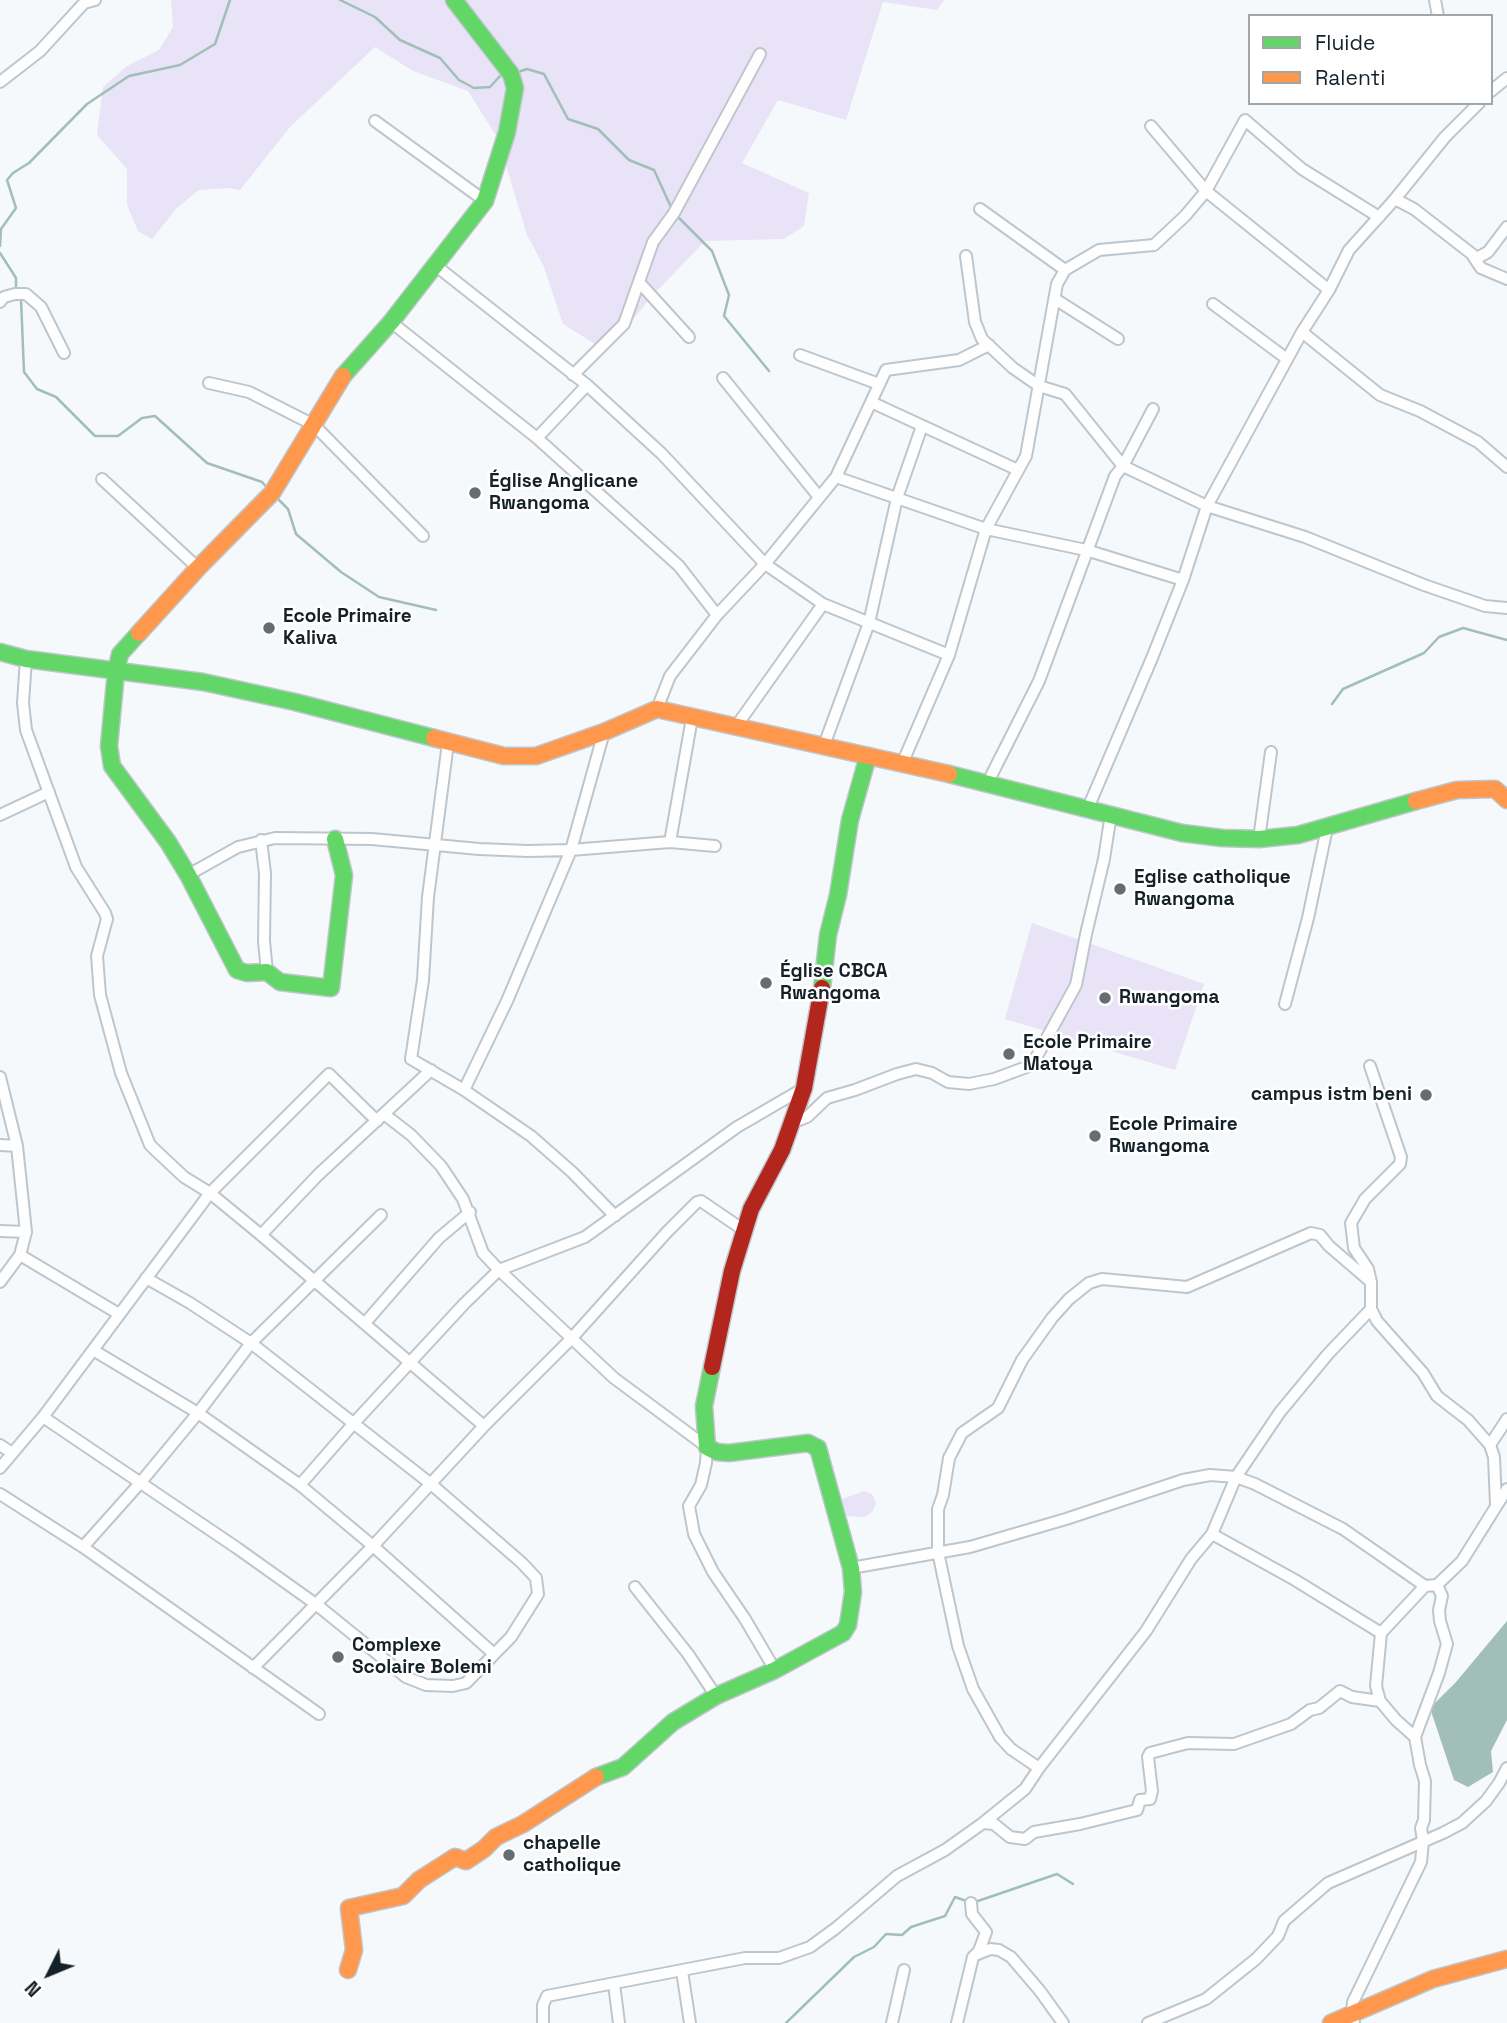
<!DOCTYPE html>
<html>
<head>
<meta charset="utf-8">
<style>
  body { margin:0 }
  #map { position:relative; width:1507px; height:2023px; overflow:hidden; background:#f6f9fb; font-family:"Space Grotesk",sans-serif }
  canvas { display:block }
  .legend { position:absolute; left:1248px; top:14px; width:245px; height:91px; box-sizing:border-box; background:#fff; border:2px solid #a1a6a9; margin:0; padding:9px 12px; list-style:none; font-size:21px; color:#152129 }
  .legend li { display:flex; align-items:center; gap:14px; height:35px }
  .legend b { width:35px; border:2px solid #a1a6a9 }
  .north { position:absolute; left:14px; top:1939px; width:70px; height:70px; -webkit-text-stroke:5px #fff; paint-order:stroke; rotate:227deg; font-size:19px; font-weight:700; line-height:28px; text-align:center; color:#152129 }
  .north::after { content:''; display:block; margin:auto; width:24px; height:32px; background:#152129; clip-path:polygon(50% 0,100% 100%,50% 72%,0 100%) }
</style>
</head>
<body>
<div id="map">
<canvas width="1507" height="2023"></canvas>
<ul class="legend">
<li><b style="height:9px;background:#63d668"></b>Fluide</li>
<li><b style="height:9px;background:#ff974d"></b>Ralenti</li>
</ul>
<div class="north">N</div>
</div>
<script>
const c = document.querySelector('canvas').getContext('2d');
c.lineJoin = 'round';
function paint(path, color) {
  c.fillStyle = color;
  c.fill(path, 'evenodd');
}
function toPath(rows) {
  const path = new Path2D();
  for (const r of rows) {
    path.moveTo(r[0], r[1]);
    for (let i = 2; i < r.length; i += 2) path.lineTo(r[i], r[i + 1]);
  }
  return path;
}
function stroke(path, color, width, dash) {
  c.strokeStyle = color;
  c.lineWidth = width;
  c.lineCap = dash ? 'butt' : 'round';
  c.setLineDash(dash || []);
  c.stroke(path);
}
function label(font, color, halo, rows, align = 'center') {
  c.font = font + ' "Space Grotesk",sans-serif';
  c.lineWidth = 5;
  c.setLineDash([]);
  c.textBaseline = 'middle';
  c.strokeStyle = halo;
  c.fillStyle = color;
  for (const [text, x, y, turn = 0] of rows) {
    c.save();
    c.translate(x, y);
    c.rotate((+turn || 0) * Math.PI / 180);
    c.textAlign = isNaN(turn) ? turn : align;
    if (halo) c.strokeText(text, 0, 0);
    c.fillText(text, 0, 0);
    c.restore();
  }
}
const green = toPath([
  [171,0,944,0,937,10,883,2,846,120,778,100,742,163,809,193,804,226,784,239,705,241,652,296,625,329,595,344,563,324,544,267,527,235,498,139,468,91,413,71,375,47,290,127,240,190,228,188,199,190,177,208,152,239,138,231,127,205,127,169,97,135,103,87,127,66,159,50,173,27],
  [1032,923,1204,984,1175,1070,1005,1019],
  [864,1491,872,1494,876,1503,872,1512,865,1517,847,1516,842,1499]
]);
const water = toPath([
  [1507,1621,1507,1720,1491,1751,1493,1772,1468,1787,1454,1780,1430,1708,1456,1682]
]);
const stream = toPath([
  [340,0,375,17,400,40,440,58,459,80,474,88,490,87,500,76,505,75],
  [515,73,527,69,544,74,568,119,598,129,629,160,654,170,671,207],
  [677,216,712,251,729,295,724,316,769,371],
  [0,246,1,229,16,208,7,180,13,173,29,163,87,104,129,76,180,65,215,44,230,0],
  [0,253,16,278,16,288,19,290],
  [21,299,24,372,37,389,56,397,95,436,118,436,142,418,155,416,207,463,262,482,269,490],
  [276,497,288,509,296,534,341,572,379,597,436,610],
  [1332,704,1343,689,1424,653,1439,637,1463,628,1507,640],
  [975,1902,1057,1874,1073,1884],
  [786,2023,854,1957,874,1947,886,1934,902,1935,911,1927,945,1916,955,1897,969,1902]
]);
const street = toPath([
  [1435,0,1438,16],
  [0,82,40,51,84,3,95,0],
  [1491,91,1507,78],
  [375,121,485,201],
  [1151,126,1206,191,1329,290],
  [1395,199,1414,209,1477,258,1488,252,1507,227],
  [980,209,1065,270],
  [966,256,975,322,982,339,1013,368,1039,386,1065,394,1123,466,1207,506,1305,537,1424,585,1485,606,1507,608],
  [1473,256,1481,268,1507,279],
  [435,265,587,385,662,454,765,564,823,604,949,655],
  [639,282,689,337],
  [1055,299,1118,339],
  [0,302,4,297,15,294,26,294,41,307,64,353],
  [1213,304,1287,359],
  [391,322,537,438,679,566,717,615],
  [1302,332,1380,395,1420,411,1478,442,1507,467],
  [800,355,879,384],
  [573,375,624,324,653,242,674,213,760,54],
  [723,378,819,497],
  [209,383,249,392,314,425,423,536],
  [871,402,1018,470],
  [537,438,587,385],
  [836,477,986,529,1086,550,1183,580],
  [102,479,198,568],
  [26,659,23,703,26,730,76,867,105,913,107,919,97,956,100,995,121,1073,150,1145,184,1177,210,1193,261,1235,484,1426],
  [657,709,670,676,717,615,765,564,836,477,886,370,959,360,989,345],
  [735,728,823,604],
  [448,743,428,897,423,980,411,1059,464,1090,507,1001,571,850,604,732],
  [823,748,869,623,897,498,922,426],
  [902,764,949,655,986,529,1026,456,1057,284,1065,270,1099,250,1154,245,1185,216,1206,191,1245,120,1302,169,1379,217],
  [988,782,1039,681,1115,476,1123,466,1153,409],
  [1088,808,1152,658,1183,580,1207,506,1302,332,1329,290,1349,250,1395,199,1445,137,1479,103],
  [0,815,49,792],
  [1259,839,1271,752],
  [261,840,265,873,264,941,267,972],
  [670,842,692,718],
  [188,875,238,847,275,838,372,839,479,849,528,851,571,850,670,842,715,846],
  [1285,1004,1308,918,1327,828],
  [1370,1066,1401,1157,1400,1164,1365,1199,1351,1223,1354,1248,1368,1269,1371,1282,1371,1309,1377,1321,1423,1373,1437,1396,1468,1420,1490,1445,1494,1457,1496,1505],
  [0,1077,17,1146,26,1232,20,1255,0,1282],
  [464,1090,531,1136,572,1172,615,1216],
  [384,1114,411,1135,441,1166,463,1199,483,1253,499,1270,614,1378,707,1447,706,1463,701,1485,689,1506,694,1534,713,1572,745,1619,775,1670],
  [791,1123,807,1117,827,1098,855,1090,897,1074,916,1069,932,1073,948,1082,969,1084,994,1079,1032,1065,1076,985,1086,934,1104,859,1111,814],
  [0,1145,17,1146],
  [0,1231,26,1232],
  [261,1235,318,1175,431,1070],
  [20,1255,119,1314],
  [1371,1309,1328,1354,1280,1412,1236,1477,1212,1534,1295,1580,1381,1633],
  [365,1323,439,1238,470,1212],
  [93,1350,198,1413,300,1485,373,1546,494,1654],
  [43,1417,237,1548,317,1605,406,1677,426,1685,453,1686,466,1683,511,1637,538,1594,536,1578,522,1563,431,1484,251,1343,190,1303,146,1278],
  [0,1445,12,1453],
  [1490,1445,1507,1419],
  [0,1468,43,1417,210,1193,329,1074,377,1121],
  [300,1485,354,1423,464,1304,499,1270,585,1237,737,1127,804,1088],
  [0,1494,83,1547,319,1714],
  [83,1547,141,1482,198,1413,251,1343,381,1215],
  [851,1568,970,1547,1066,1519,1183,1480,1210,1475,1236,1477,1255,1484,1343,1529,1425,1586],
  [635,1587,688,1654,716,1696],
  [253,1668,373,1546,484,1426,571,1339,667,1232,697,1202,701,1201,745,1231],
  [1415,1737,1439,1673,1447,1644,1440,1621,1439,1610,1442,1596,1437,1585],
  [1039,1768,1011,1749,1000,1737,973,1689,958,1646,938,1552,938,1509,943,1495,949,1458,962,1433,998,1408,1022,1360,1052,1318,1069,1299,1089,1283,1102,1279,1187,1287,1311,1233,1320,1235,1329,1246,1371,1282],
  [983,1823,994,1824,1010,1837,1025,1839,1034,1832,1080,1824,1137,1810,1140,1800,1150,1799,1152,1791,1148,1757,1150,1753,1188,1743,1234,1744,1291,1724,1310,1710,1319,1708,1340,1691,1352,1697,1380,1701],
  [978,1954,990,1949,999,1950,1011,1957,1040,1991,1063,2023],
  [682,1971,690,2023],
  [614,1984,619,2023],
  [543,2023,543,2005,547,1996,745,1958,779,1958,810,1947,836,1928,897,1876,945,1850,983,1823,1025,1789,1039,1768,1146,1631,1191,1559,1212,1534],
  [892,2023,904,1970],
  [957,2023,973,1957,979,1951,986,1932,972,1914,971,1903],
  [1148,2023,1206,1999,1256,1959,1278,1936,1284,1921,1328,1883,1443,1833,1462,1823,1486,1801,1499,1783,1507,1768],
  [1354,2023,1352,2014,1353,2002,1421,1862,1423,1841,1421,1828,1424,1820,1425,1781,1420,1765,1415,1737,1396,1720,1380,1701,1376,1686,1381,1633,1425,1586,1437,1585,1462,1561,1507,1489]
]);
const fast = toPath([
  [343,376,391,322,485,201,507,132,515,88,511,74,454,0],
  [139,633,120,654,116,672,109,746,112,766,168,842,188,875,237,970,247,973,267,972,280,982,331,988,344,875,335,839],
  [0,652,26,659,203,682,295,702,434,738],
  [949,774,1182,833,1222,838,1259,839,1298,835,1416,801],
  [822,988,828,935,838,895,850,820,868,756],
  [596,1777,623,1767,673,1722,716,1696,775,1670,843,1633,848,1625,853,1592,851,1568,818,1448,808,1443,729,1453,717,1452,707,1447,704,1406,712,1367]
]);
const slow = toPath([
  [139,633,198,568,272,493,343,376],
  [434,738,504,756,536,756,604,732,657,709,949,774],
  [1416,801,1457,790,1495,789,1507,800],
  [348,1970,354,1950,349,1908,403,1896,419,1880,455,1857,466,1861,484,1849,496,1837,523,1824,596,1777],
  [1331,2023,1433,1979,1507,1959]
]);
const jam = toPath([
  [712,1367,732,1271,751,1209,782,1150,804,1088,822,988]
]);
const markers = [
  [475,493,7,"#646d72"],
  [269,628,7,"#646d72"],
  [1120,889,7,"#646d72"],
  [766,983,7,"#646d72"],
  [1105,998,7,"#646d72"],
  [1009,1054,7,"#646d72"],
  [1426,1095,7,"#646d72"],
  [1095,1136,7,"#646d72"],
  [338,1657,7,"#646d72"],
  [509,1855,7,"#646d72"]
];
const poiNames = [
  ["Église Anglicane",489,482],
  ["Rwangoma",489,504],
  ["Ecole Primaire",283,617],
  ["Kaliva",283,639],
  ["Eglise catholique",1134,878],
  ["Rwangoma",1134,900],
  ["Église CBCA",780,972],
  ["Rwangoma",780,994],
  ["Rwangoma",1119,998],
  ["Ecole Primaire",1023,1043],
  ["Matoya",1023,1065],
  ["campus istm beni",1412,1095,"right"],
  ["Ecole Primaire",1109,1125],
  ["Rwangoma",1109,1147],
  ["Complexe",352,1646],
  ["Scolaire Bolemi",352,1668],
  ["chapelle",523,1844],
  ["catholique",523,1866]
];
paint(green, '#e8e3f6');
paint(water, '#a1bfb7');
stroke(stream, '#a1bfb7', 2.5);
stroke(street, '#bec6cb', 14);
stroke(fast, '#bec6cb', 19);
stroke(slow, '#bec6cb', 19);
stroke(jam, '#bec6cb', 19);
stroke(street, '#fefefe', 10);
stroke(fast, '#63d668', 16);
stroke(slow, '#ff974d', 16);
stroke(jam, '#b3261e', 16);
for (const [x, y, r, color] of markers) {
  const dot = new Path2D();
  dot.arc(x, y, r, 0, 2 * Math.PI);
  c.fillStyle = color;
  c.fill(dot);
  stroke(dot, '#fff', 2.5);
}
label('bold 19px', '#152129', '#fff', poiNames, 'left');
</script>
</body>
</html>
